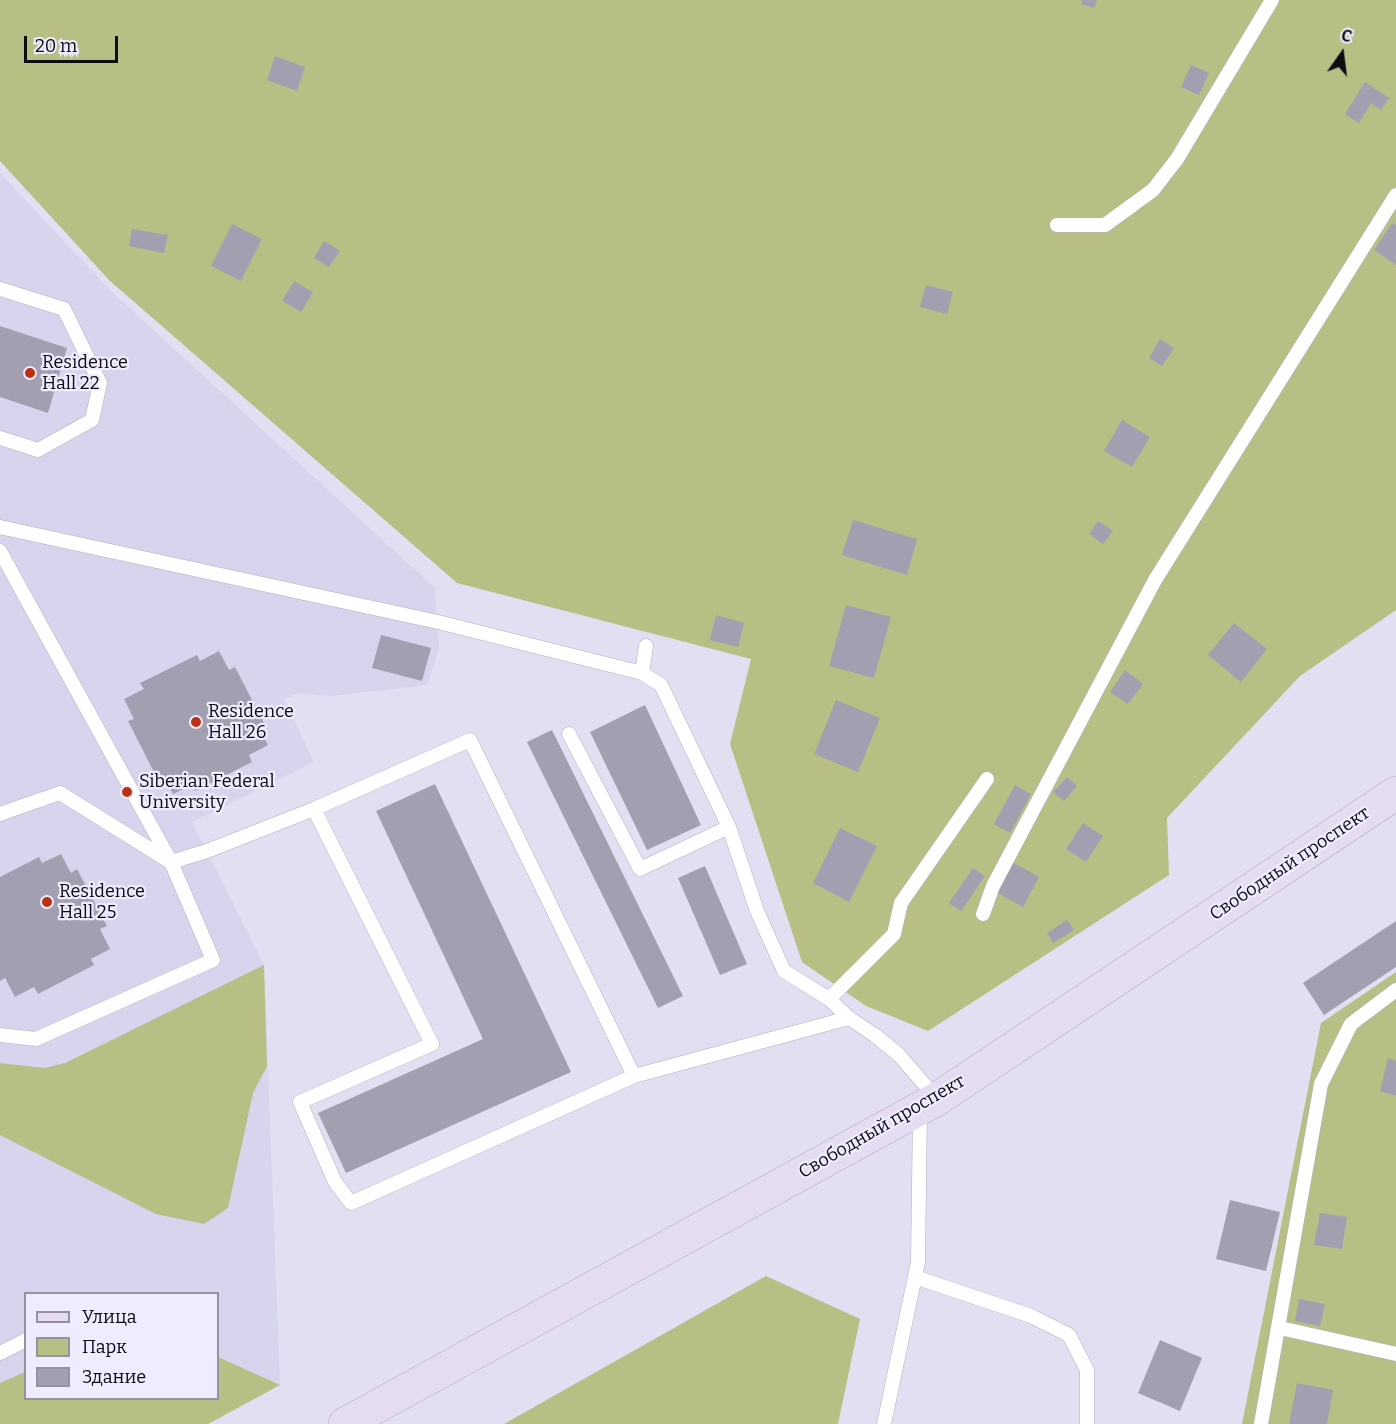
<!DOCTYPE html>
<html>
<head>
<meta charset="utf-8">
<style>
  body { margin:0 }
  #map { position:relative; width:1396px; height:1424px; overflow:hidden; background:#e1dff1; font-family:Bitter,serif }
  canvas { display:block }
  .legend { position:absolute; left:24px; top:1292px; width:195px; height:108px; box-sizing:border-box; background:#eeecfe; border:2px solid #94929f; margin:0; padding:8px 10px; list-style:none; font-size:18px; color:#0c0c11 }
  .legend li { display:flex; align-items:center; gap:12px; height:30px }
  .legend b { width:30px; border:2px solid #94929f }
  .north { position:absolute; left:1312px; top:24px; width:60px; height:60px; -webkit-text-stroke:4px #eeecfe; paint-order:stroke; rotate:14deg; font-size:16px; font-weight:700; line-height:24px; text-align:center; color:#0c0c11 }
  .north::after { content:''; display:block; margin:auto; width:21px; height:27px; background:#0c0c11; clip-path:polygon(50% 0,100% 100%,50% 72%,0 100%) }
  .scale { position:absolute; left:24px; top:36px; width:94px; height:27px; box-sizing:border-box; border:3px solid #0c0c11; border-top:0; padding-left:8px; font-size:18px; line-height:21px; white-space:nowrap; color:#0c0c11; -webkit-text-stroke:4px #eeecfe; paint-order:stroke }
</style>
</head>
<body>
<div id="map">
<canvas width="1396" height="1424"></canvas>
<ul class="legend">
<li><b style="height:8px;background:#e5dcf2"></b>Улица</li>
<li><b style="height:16px;background:#b8bf85"></b>Парк</li>
<li><b style="height:16px;background:#a2a0b0"></b>Здание</li>
</ul>
<div class="north">С</div>
<div class="scale">20 m</div>
</div>
<script>
const c = document.querySelector('canvas').getContext('2d');
c.lineJoin = 'round';
function paint(path, color) {
  c.fillStyle = color;
  c.fill(path, 'evenodd');
}
function toPath(rows) {
  const path = new Path2D();
  for (const r of rows) {
    path.moveTo(r[0], r[1]);
    for (let i = 2; i < r.length; i += 2) path.lineTo(r[i], r[i + 1]);
  }
  return path;
}
function stroke(path, color, width, dash) {
  c.strokeStyle = color;
  c.lineWidth = width;
  c.lineCap = dash ? 'butt' : 'round';
  c.setLineDash(dash || []);
  c.stroke(path);
}
function label(font, color, halo, rows, align = 'center') {
  c.font = font + ' Bitter,serif';
  c.lineWidth = 4.5;
  c.setLineDash([]);
  c.textBaseline = 'middle';
  c.strokeStyle = halo;
  c.fillStyle = color;
  for (const [text, x, y, turn = 0] of rows) {
    c.save();
    c.translate(x, y);
    c.rotate((+turn || 0) * Math.PI / 180);
    c.textAlign = isNaN(turn) ? turn : align;
    if (halo) c.strokeText(text, 0, 0);
    c.fillText(text, 0, 0);
    c.restore();
  }
}
const built = toPath([
  [0,173,110,290,435,588,439,648,427,685,331,696,299,693,284,699,314,762,192,822,264,965,280,1385,208,1424,0,1424],
  [26,1294,218,1294,218,1398,26,1398]
]);
const green = toPath([
  [0,0,1396,0,1396,610,1300,676,1167,818,1169,875,928,1031,866,1006,802,962,730,744,751,659,457,583,109,280,0,161],
  [264,965,267,1066,253,1093,228,1208,204,1224,156,1214,0,1135,0,1063,45,1068,65,1063],
  [1396,972,1396,1424,1242,1424,1321,1023],
  [766,1276,860,1319,838,1424,504,1424],
  [218,1357,280,1385,208,1424,0,1424,0,1383,25,1372,26,1398,218,1398]
]);
const building = toPath([
  [1082,0,1097,0,1094,8,1081,4],
  [275,56,305,67,297,91,267,80],
  [1191,65,1209,73,1199,95,1181,87],
  [1365,82,1389,98,1381,110,1371,103,1359,123,1345,114],
  [1392,223,1396,225,1396,265,1374,250],
  [232,224,262,239,241,281,211,266],
  [132,229,168,235,164,253,129,246],
  [324,241,340,251,329,267,314,258],
  [294,281,313,292,301,312,282,301],
  [926,285,953,292,947,314,920,307],
  [0,326,67,348,48,413,0,397],
  [1160,339,1174,348,1162,366,1149,358],
  [1122,420,1150,437,1132,467,1104,451],
  [853,520,917,539,907,575,842,555],
  [1098,521,1113,531,1103,544,1089,534],
  [846,605,891,617,874,678,829,666],
  [716,615,744,623,738,647,710,640],
  [1234,623,1267,649,1241,682,1208,655],
  [381,635,431,648,422,681,372,668],
  [219,651,229,670,235,667,264,723,258,727,268,745,249,755,252,762,195,791,192,785,173,794,164,775,157,778,128,721,134,719,124,699,144,689,140,683,197,655,200,661],
  [1125,670,1143,684,1128,704,1110,692],
  [836,700,880,718,858,772,814,754],
  [645,705,701,825,647,850,590,732],
  [552,730,683,996,658,1008,527,742],
  [1067,777,1077,786,1064,801,1053,792],
  [435,784,571,1072,346,1173,318,1113,483,1039,376,811],
  [1015,785,1031,794,1010,833,994,824],
  [1083,823,1103,836,1086,862,1066,849],
  [840,828,877,846,849,902,813,883],
  [61,854,71,873,77,869,107,926,100,929,110,949,91,959,94,965,38,994,34,987,15,997,5,978,0,981,0,877,39,857,42,863],
  [1012,862,1039,877,1023,907,996,892],
  [705,866,747,964,720,975,678,878],
  [973,868,985,876,961,911,949,903],
  [1067,920,1074,930,1053,943,1047,933],
  [1396,921,1396,967,1324,1015,1303,983],
  [1388,1058,1396,1061,1396,1096,1380,1091],
  [1230,1200,1280,1212,1266,1271,1216,1259],
  [1320,1213,1347,1217,1342,1249,1314,1245],
  [1299,1299,1325,1304,1320,1326,1295,1321],
  [1160,1340,1202,1358,1180,1411,1138,1393],
  [1297,1383,1333,1390,1327,1424,1289,1424]
]);
const lane = toPath([
  [1057,225,1105,225,1153,190,1177,159,1272,0],
  [0,289,64,309,100,383,92,420,38,450,0,438],
  [0,527,438,622,642,673,661,685,729,827,757,911,784,971,829,999,849,1018],
  [0,551,171,862],
  [642,673,646,646],
  [569,734,640,869,729,827],
  [0,814,60,793,169,861],
  [983,914,993,886,1155,580,1396,195],
  [829,999,894,934,901,903,987,779],
  [0,1035,36,1039,213,960,171,862,207,851,314,809],
  [634,1076,470,740,314,809,432,1044,300,1102,335,1182,351,1203,634,1076,849,1018,876,1036,899,1055,937,1099],
  [915,1277,1031,1316,1069,1335,1087,1370,1087,1424],
  [1280,1328,1396,1354],
  [0,1353,26,1340],
  [884,1424,918,1262,920,1110],
  [1261,1424,1321,1084,1351,1024,1396,990]
]);
const secondary = toPath([
  [345,1424,937,1099,1396,793]
]);
const markers = [
  [30,373,6,"#bc3112"],
  [196,722,6,"#bc3112"],
  [127,792,6,"#bc3112"],
  [47,902,6,"#bc3112"]
];
const poiNames = [
  ["Residence",42,363],
  ["Hall 22",42,384],
  ["Residence",208,712],
  ["Hall 26",208,733],
  ["Siberian Federal",139,782],
  ["University",139,803],
  ["Residence",59,892],
  ["Hall 25",59,913]
];
const streetNames = [
  ["Свободный проспект",1290,864,-34],
  ["Свободный проспект",882,1127,-30]
];
paint(built, '#d7d4ed');
paint(green, '#b8bf85');
paint(building, '#a2a0b0');
stroke(lane, '#b0afbf', 15);
stroke(secondary, '#b0afbf', 34);
stroke(lane, '#fff', 14);
stroke(secondary, '#e5dcf2', 33);
for (const [x, y, r, color] of markers) {
  const dot = new Path2D();
  dot.arc(x, y, r, 0, 2 * Math.PI);
  c.fillStyle = color;
  c.fill(dot);
  stroke(dot, '#eeecfe', 2);
}
label('18px', '#0c0c11', '#eeecfe', poiNames, 'left');
label('18px', '#0c0c11', '#eeecfe', streetNames);
</script>
</body>
</html>
